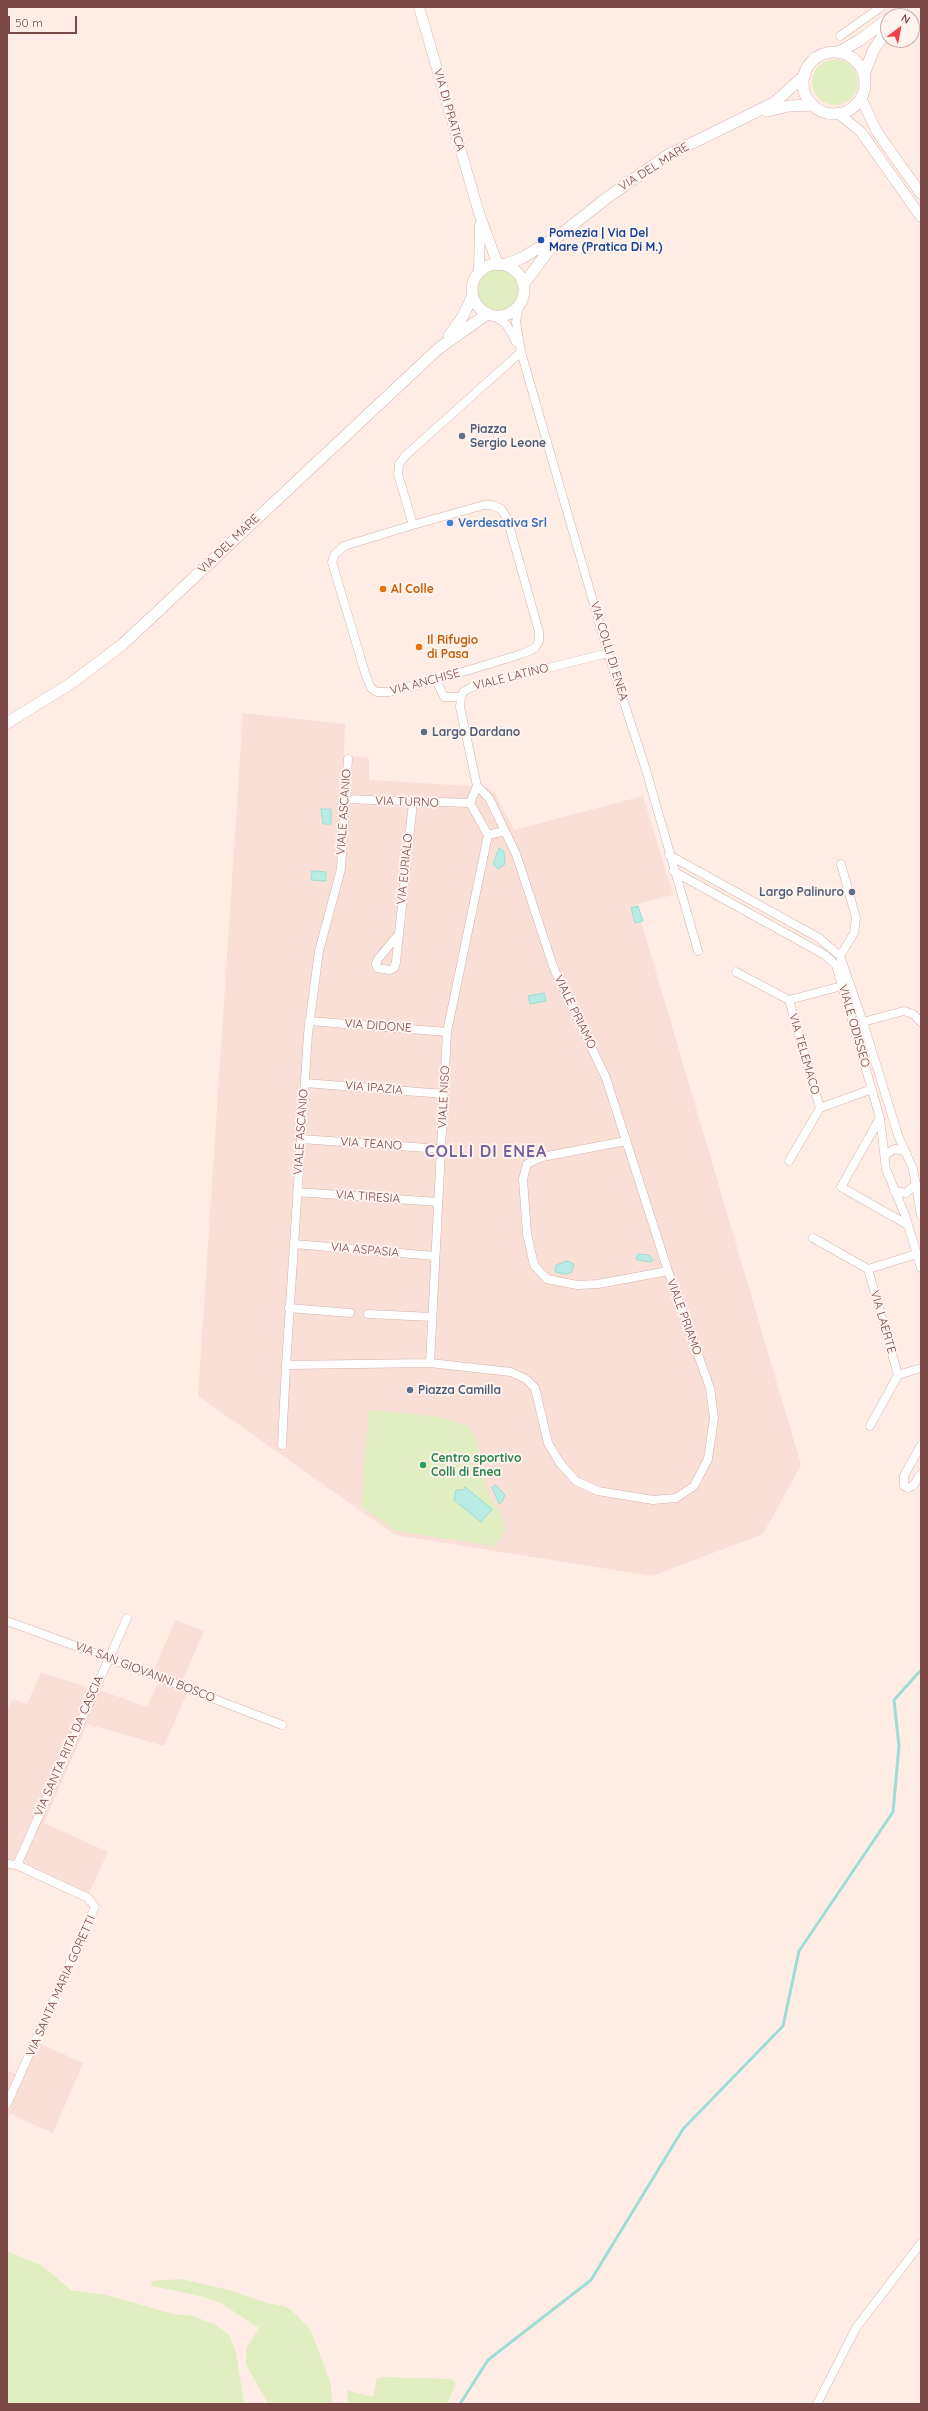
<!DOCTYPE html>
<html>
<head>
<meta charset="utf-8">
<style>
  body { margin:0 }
  #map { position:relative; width:928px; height:2411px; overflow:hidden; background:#ffede5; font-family:Quicksand,sans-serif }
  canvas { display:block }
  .frame { position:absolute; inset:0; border:8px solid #7b4a47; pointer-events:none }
  .north { position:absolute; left:880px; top:8px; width:40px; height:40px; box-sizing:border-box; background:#fff3ee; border:1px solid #caafab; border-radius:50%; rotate:32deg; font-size:11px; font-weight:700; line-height:16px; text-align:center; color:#7b4a47 }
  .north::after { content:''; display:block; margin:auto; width:14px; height:18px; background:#f53e4b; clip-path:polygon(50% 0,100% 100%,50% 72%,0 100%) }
  .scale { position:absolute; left:8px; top:16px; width:69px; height:18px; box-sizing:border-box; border:2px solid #7b4a47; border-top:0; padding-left:5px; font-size:12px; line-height:14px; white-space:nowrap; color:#7b4a47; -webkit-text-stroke:3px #fff3ee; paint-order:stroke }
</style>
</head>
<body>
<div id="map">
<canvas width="928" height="2411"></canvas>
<div class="frame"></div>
<div class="north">N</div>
<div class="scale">50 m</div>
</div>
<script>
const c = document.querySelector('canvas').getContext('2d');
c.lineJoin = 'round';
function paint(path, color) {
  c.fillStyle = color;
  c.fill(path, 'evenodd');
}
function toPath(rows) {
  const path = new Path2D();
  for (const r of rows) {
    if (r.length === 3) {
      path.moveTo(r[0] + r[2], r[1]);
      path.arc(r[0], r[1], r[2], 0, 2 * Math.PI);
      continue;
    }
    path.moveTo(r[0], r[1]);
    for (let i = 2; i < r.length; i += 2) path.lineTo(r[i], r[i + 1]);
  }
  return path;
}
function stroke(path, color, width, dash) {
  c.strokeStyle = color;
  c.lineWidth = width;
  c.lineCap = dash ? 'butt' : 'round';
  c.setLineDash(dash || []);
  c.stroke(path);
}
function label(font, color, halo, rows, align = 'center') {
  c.font = font + ' Quicksand,sans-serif';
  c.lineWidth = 4;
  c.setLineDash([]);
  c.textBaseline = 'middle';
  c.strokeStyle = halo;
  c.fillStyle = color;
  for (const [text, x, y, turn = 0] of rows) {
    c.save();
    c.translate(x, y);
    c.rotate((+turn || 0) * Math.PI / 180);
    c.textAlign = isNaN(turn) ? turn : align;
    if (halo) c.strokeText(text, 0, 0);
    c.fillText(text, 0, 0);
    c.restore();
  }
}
const residential = toPath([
  [243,713,345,724,344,755,369,758,369,780,487,787,495,793,514,830,643,796,673,895,636,904,801,1465,763,1534,652,1576,395,1535,198,1396],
  [175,1620,204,1631,182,1681,191,1684,164,1746,87,1724,44,1823,108,1852,85,1902,16,1870,7,1871,7,1710,12,1699,27,1704,41,1673,102,1691,147,1707,159,1681,151,1678],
  [32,2040,83,2063,53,2133,10,2114,7,2120,7,2071,16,2074]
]);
const green = toPath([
  [835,82,23],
  [498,290,21],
  [369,1410,440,1417,467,1426,476,1438,487,1491,504,1520,505,1530,495,1546,396,1531,361,1506],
  [7,2251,41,2265,71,2290,106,2295,174,2314,193,2316,216,2325,229,2335,236,2352,244,2404,7,2404],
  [181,2279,229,2290,267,2303,285,2306,297,2315,311,2331,331,2384,332,2404,268,2404,246,2364,246,2349,259,2328,221,2303,200,2296,152,2286,151,2281],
  [384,2377,452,2379,456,2384,447,2404,348,2404,347,2390,373,2397,377,2379]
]);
const water = toPath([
  [321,809,331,809,331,824,323,824,321,809],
  [499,848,504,851,505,864,498,869,493,864,499,848],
  [312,871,326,872,326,881,311,880,312,871],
  [638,906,643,921,635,923,631,908,638,906],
  [544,993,546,1001,530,1004,528,996,544,993],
  [638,1254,649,1255,653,1260,650,1262,638,1260,636,1259,638,1254],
  [567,1261,574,1264,572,1272,567,1274,555,1272,556,1265,567,1261],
  [496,1485,505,1495,502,1502,499,1504,492,1487,496,1485],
  [465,1487,492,1509,481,1522,454,1500,456,1490,463,1490,465,1487]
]);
const stream = toPath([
  [460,2404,488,2360,591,2280,683,2129,783,2026,799,1951,893,1812,899,1746,894,1700,921,1670]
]);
const minor = toPath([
  [840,36,881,7],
  [519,306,516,322,521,352,608,653,646,770,698,951],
  [494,316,506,324,516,342],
  [413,525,484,505,492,505,501,509,507,518,539,632,539,641,535,648,522,654,436,680,389,692,377,692,371,688,366,676,332,562,335,554,344,546,413,525,398,474,399,464,405,456,521,352],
  [436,680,444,697,461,697],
  [348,759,341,869,319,951,308,1034,286,1365,430,1363,511,1372,526,1379,535,1388,548,1443,560,1463,576,1481,598,1491,653,1500,676,1498,694,1486,708,1459,714,1418,710,1388,668,1271,606,1078,554,969,516,854,489,798,477,786],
  [477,786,460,707,461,697,464,691,472,687,608,653],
  [477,786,470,803,488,835],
  [344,799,470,803],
  [488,835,505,831],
  [669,855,819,938,840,956,863,1022,898,1135,913,1169,921,1215],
  [673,871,825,955,836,965,880,1118,886,1169,905,1215,921,1268],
  [398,935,378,959,376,964,377,968,390,970,394,968,396,962,413,802],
  [840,956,854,933,856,918,841,864],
  [736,972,789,1000,842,986],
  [789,1000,820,1108,789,1161],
  [309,1021,447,1032],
  [863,1022,904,1011,913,1014,921,1022],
  [305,1083,444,1094],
  [820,1108,872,1089],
  [880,1118,841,1187,908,1225],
  [301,1139,441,1149],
  [626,1141,542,1157,527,1164,523,1179,527,1234,534,1265,547,1279,577,1285,598,1284,668,1271],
  [885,1155,894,1149,905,1151],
  [894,1191,906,1193,916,1184],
  [297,1192,438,1202],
  [813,1238,868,1269,917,1254],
  [294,1244,435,1256],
  [868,1269,898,1375],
  [289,1308,350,1313],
  [368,1314,432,1317],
  [430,1363,447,1032,488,835],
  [870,1426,898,1375,921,1368],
  [282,1445,286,1365],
  [921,1445,904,1476,904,1486,908,1488,913,1486,921,1474],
  [7,1621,108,1658,282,1725],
  [7,1864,17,1865,127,1618],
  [7,2104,95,1907,88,1898,17,1865],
  [817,2404,856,2328,921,2243]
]);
const tertiary = toPath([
  [419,7,479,213,498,265],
  [861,98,877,132,921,194],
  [838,113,861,132,921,217],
  [479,273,480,225]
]);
const secondary = toPath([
  [896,16,902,7],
  [839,52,860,40,888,19],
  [834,83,31],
  [864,74,873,51,888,28],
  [767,111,789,106,813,105],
  [498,290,26],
  [504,265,522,258,560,235,608,197,668,155,774,103,805,75],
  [523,285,555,242],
  [449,336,462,318,473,295],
  [7,723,70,684,123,644,438,349,487,314]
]);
const markers = [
  [541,240,4,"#1a4fb4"],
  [462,436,4,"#5c6f8a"],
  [450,523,4,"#3f7fe0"],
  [383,589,4,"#e8710a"],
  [419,647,4,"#e8710a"],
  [424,732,4,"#5c6f8a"],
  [852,892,4,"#5c6f8a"],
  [410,1390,4,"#5c6f8a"],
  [423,1465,4,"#2e9e5b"]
];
const streetNames = [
  ["VIA DI PRATICA",449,110,74],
  ["VIA DEL MARE",654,167,-32],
  ["VIA DEL MARE",229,544,-44],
  ["VIA COLLI DI ENEA",609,651,73],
  ["VIALE LATINO",511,677,-14],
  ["VIA ANCHISE",425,682,-15],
  ["VIA TURNO",407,802,2],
  ["VIALE ASCANIO",344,812,-86],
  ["VIA EURIALO",405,869,-84],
  ["VIALE PRIAMO",575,1012,64],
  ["VIA DIDONE",378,1026,4],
  ["VIALE ODISSEO",854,1026,74],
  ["VIA TELEMACO",804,1054,74],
  ["VIA IPAZIA",374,1088,5],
  ["VIALE NISO",444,1097,-87],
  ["VIALE ASCANIO",301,1132,-86],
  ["VIA TEANO",371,1144,4],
  ["VIA TIRESIA",368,1197,4],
  ["VIA ASPASIA",365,1250,5],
  ["VIALE PRIAMO",684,1317,70],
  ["VIA LAERTE",883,1322,74],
  ["VIA SAN GIOVANNI BOSCO",145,1672,21],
  ["VIA SANTA RITA DA CASCIA",69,1746,-66],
  ["VIA SANTA MARIA GORETTI",61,1986,-66]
];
const transitNames = [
  ["Pomezia | Via Del",549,233],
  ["Mare (Pratica Di M.)",549,247]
];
const serviceNames = [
  ["Piazza",470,429],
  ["Sergio Leone",470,443],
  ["Largo Dardano",432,732],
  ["Largo Palinuro",844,892,"right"],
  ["Piazza Camilla",418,1390]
];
const shopNames = [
  ["Verdesativa Srl",458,523]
];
const foodNames = [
  ["Al Colle",391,589],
  ["Il Rifugio",427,640],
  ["di Pasa",427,654]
];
const leisureNames = [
  ["Centro sportivo",431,1458],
  ["Colli di Enea",431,1472]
];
const districtNames = [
  ["COLLI DI ENEA",486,1152]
];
paint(residential, '#f9dfd6');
paint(green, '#e1eec2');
paint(water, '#b7ebe3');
stroke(water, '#9cded5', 1);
stroke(stream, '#9cded5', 3);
stroke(minor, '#d5b2ac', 9);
stroke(tertiary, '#d5b2ac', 11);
stroke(secondary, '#dab2ac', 12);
stroke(minor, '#fff', 8);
stroke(tertiary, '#fff', 10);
stroke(secondary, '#fff', 11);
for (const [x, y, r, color] of markers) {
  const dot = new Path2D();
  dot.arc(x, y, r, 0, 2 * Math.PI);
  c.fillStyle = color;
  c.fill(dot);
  stroke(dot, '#fff3ee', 1.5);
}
label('12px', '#7b4a47', '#fff3ee', streetNames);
label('bold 12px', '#164399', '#fff3ee', transitNames, 'left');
label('bold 12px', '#4e5e75', '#fff3ee', serviceNames, 'left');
label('bold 12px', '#366cbe', '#fff3ee', shopNames, 'left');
label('bold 12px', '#c56008', '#fff3ee', foodNames, 'left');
label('bold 12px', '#27864d', '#fff3ee', leisureNames, 'left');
c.letterSpacing = '1px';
label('bold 16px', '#78629f', '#fff3ee', districtNames);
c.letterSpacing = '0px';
</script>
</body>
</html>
